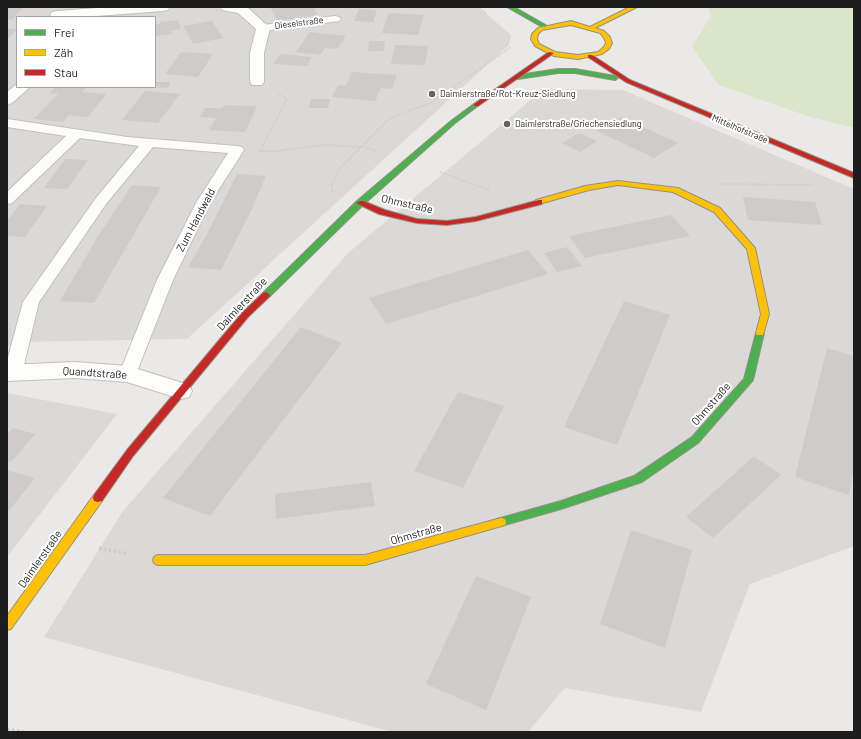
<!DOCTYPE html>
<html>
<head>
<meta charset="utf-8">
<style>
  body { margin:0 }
  #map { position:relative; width:861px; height:739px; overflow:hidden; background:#ebe9e7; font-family:Barlow,sans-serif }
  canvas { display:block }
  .frame { position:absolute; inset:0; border:8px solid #1d1d1d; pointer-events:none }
  .legend { position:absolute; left:16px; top:16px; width:140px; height:72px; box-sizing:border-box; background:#fff; border:1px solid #a5a5a5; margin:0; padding:5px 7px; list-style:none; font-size:12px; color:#1d1d1d }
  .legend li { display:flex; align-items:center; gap:8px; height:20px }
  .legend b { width:20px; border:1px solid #a5a5a5 }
</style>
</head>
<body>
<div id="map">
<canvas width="861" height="739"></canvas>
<div class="frame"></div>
<ul class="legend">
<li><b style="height:5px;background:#4caf50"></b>Frei</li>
<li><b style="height:5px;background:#ffc107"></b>Zäh</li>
<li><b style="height:5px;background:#c62828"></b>Stau</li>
</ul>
</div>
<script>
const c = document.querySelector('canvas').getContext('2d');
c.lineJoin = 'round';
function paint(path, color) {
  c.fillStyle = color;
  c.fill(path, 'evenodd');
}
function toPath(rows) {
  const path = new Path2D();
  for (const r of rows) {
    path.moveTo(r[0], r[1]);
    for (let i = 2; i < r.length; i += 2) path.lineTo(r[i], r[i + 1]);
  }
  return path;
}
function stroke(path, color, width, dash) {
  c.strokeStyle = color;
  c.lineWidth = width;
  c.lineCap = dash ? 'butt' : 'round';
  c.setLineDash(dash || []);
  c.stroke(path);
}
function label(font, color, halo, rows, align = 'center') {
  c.font = font + ' Barlow,sans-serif';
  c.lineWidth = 4;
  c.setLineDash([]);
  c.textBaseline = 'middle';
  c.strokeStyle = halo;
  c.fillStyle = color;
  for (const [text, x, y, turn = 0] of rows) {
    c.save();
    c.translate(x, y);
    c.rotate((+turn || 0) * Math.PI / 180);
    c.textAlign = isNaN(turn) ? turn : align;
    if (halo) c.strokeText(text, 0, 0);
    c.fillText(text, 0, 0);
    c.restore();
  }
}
const residential = toPath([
  [7,7,478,7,511,35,509,45,187,339,20,342,20,343,7,346],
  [17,17,155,17,155,87,17,87],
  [544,89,623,90,854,189,854,546,750,584,701,712,565,688,528,732,392,732,44,637,123,511,348,253],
  [7,393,117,414,7,557]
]);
const grass = toPath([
  [708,7,854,7,854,128,810,117,719,85,692,47,711,15]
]);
const building = toPath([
  [7,7,24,7,12,20,7,19],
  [270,7,313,7,318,15,278,21],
  [359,9,377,10,373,22,354,21],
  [389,13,424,15,418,35,382,33],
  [178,20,181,29,171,31,172,34,155,36,155,25,160,24,160,22],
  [212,21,223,38,193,44,183,26],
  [7,29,17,29,7,39],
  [310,32,346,36,337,49,325,48,320,55,296,52],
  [369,41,385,41,384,51,368,51],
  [395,45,428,46,425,65,391,64],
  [181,52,213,54,198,77,165,74],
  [280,54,312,57,307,66,274,64],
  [352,72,397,75,392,89,381,88,375,101,332,97,338,85,346,86],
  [155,82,171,82,168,88,155,87],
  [55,87,87,87,82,92,106,94,88,117,69,115,63,122,34,119,58,94,50,93],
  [145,91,180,94,158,123,122,120],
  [311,99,330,99,328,108,308,108],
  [224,105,257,106,245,132,209,130,216,118,200,117,205,108,222,108],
  [621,117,678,143,654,158,597,131],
  [579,133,597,141,581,152,562,143],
  [65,159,88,160,67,189,44,188],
  [237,174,266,176,251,211,221,270,188,267,207,234],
  [132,185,161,187,94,303,60,301,100,233],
  [743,197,815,202,822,225,748,220],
  [20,204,47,206,25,237,7,236,7,221],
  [671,215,690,236,585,258,569,236],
  [567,247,582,266,557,272,544,253],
  [528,250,548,274,386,324,369,298],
  [624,301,670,315,617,445,564,427],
  [301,327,342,343,210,516,163,498],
  [827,348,854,356,854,466,849,495,795,477],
  [458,392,504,406,463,488,414,471],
  [13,428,35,434,11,462,7,461,7,435],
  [754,456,781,475,713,538,686,517],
  [7,470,35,478,7,513],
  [371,482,375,506,276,519,275,494],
  [631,530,692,550,665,648,600,624],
  [476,576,531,597,486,710,426,684]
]);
const pathFar2 = toPath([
  [478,7,487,14],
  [271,130,287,99,277,93],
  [378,130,390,118,430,103,511,47]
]);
const pathFar1 = toPath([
  [259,151,278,151,325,145,363,147,376,151],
  [260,151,271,129],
  [440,172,489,190],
  [722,184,813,185],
  [335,192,332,191,332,184,340,168,379,129]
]);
const path = toPath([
  [99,548,129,554],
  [7,729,25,732]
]);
const lane = toPath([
  [335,16,339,17,341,19,339,21,263,31,257,28,263,25,335,16],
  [7,119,127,137,237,146,242,147,244,150,210,203,173,280,134,379,128,380,122,379,119,374,157,280,196,203,228,153,153,147,106,204,39,302,22,373,19,378,13,379,7,378,7,361,23,302,96,198,139,146,80,138,12,203,7,204,7,192,66,136,7,127,7,119]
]);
const street = toPath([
  [110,7,170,7,168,10,163,11,83,17,52,17,50,15,52,12,57,11,110,7],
  [220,7,247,7,270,28,264,53,264,82,262,85,252,85,250,82,250,53,256,29,238,13,222,10,220,7],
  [17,84,17,87,30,87,12,103,7,105,7,92,17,84],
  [75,362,128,366,189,385,192,391,189,397,181,399,127,382,75,378,7,381,7,365,75,362]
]);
const fast = toPath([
  [507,7,514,7,549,27,544,28,507,7],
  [558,69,575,69,615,76,618,78,615,80,575,73,558,73,518,79,515,77,518,75,558,69],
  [474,104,479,105,455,123,363,205,269,297,263,297,262,295,263,293,357,201,451,121,474,104],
  [760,330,764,333,753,380,698,443,642,482,561,509,501,526,497,525,496,522,497,519,561,501,634,476,692,437,744,379,756,333,760,330]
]);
const slow = toPath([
  [630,7,637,7,595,28,604,31,610,37,612,43,609,49,602,54,578,59,554,56,535,46,531,39,532,34,538,28,571,21,590,27,630,7],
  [571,25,600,33,604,38,606,43,604,47,598,52,578,55,555,52,539,44,537,39,538,34,542,30,571,25],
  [618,181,678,188,720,208,755,248,769,314,763,335,757,335,756,333,761,314,747,249,714,212,673,192,618,185,589,190,539,204,535,202,536,200,585,186,618,181],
  [98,494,102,495,103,498,102,501,11,629,7,630,7,616,94,495,98,494],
  [501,518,505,519,506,522,505,525,365,565,158,565,154,563,153,560,154,557,158,555,365,555,501,518]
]);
const jam = toPath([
  [549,52,554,53,478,106,474,106,474,104,549,52],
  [588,55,592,55,630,80,854,173,854,178,626,82,588,57,588,55],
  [539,200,542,200,542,204,476,221,447,225,417,223,379,214,356,203,360,201,363,201,385,210,417,219,447,221,476,217,539,200],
  [266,292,270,295,269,297,248,317,133,456,102,501,98,502,94,501,93,498,94,495,127,450,242,313,263,293,266,292]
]);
const markers = [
  [432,94,4,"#656464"],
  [507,124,4,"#656464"]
];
const farStreetnames = [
  ["Dieselstraße",299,23,-7],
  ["Mittelhofstraße",740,129,23]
];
const farPoinames = [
  ["Daimlerstraße/Rot-Kreuz-Siedlung",440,94],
  ["Daimlerstraße/Griechensiedlung",515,124]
];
const streetNames = [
  ["Ohmstraße",407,204,13],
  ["Zum Handwald",196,220,-62],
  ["Daimlerstraße",242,304,-47],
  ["Quandtstraße",95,373,4],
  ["Ohmstraße",711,404,-49],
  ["Ohmstraße",416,534,-16],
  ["Daimlerstraße",40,559,-55]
];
paint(residential, '#dad9d8');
paint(grass, '#dbe5c9');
paint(building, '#cecbca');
stroke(lane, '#c1c0bf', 2);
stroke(street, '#c1c0bf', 2);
stroke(fast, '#939281', 2);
stroke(slow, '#939281', 2);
stroke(jam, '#939281', 2);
stroke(pathFar2, '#d4c8c7', 1.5, [1.5, 1.5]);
stroke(pathFar1, '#d4c8c7', 2, [1.5, 1.5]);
stroke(path, '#d4c8c7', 3, [2.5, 2.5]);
paint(lane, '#fcfcfb');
paint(street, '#fcfcfb');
paint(fast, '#4caf50');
paint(slow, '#ffc107');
paint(jam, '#c62828');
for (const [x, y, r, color] of markers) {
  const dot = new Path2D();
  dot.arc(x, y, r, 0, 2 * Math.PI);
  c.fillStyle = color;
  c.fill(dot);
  stroke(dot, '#fff', 1.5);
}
label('9px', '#1d1d1d', '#fff', farStreetnames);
label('9px', '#1d1d1d', '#fff', farPoinames, 'left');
label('11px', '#1d1d1d', '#fff', streetNames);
</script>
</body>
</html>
